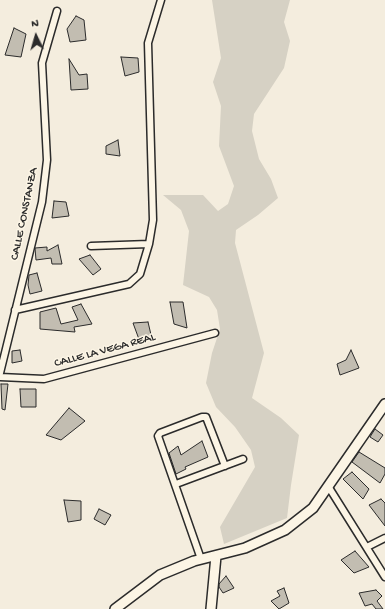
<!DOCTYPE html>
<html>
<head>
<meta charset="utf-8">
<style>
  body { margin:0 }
  #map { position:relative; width:385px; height:609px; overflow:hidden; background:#f4edde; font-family:"Gochi Hand",sans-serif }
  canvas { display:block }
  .north { position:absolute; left:16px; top:16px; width:40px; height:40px; -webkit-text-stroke:3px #fcf5e5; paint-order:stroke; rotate:355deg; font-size:11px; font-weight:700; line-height:16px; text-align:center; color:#2b2b2b }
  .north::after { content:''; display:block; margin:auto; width:14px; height:18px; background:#2b2b2b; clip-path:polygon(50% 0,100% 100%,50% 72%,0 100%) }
</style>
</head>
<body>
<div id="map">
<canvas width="385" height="609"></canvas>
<div class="north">N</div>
</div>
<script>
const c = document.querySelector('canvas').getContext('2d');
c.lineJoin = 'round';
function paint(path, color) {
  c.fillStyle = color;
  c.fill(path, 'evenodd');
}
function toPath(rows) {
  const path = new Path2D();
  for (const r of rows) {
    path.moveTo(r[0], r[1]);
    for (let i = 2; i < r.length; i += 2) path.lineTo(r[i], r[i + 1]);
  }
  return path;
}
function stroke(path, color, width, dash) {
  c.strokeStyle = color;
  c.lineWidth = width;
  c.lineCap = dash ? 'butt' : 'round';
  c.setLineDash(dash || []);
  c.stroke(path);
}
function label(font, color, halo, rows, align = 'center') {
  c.font = font + ' "Gochi Hand",sans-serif';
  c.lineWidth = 3;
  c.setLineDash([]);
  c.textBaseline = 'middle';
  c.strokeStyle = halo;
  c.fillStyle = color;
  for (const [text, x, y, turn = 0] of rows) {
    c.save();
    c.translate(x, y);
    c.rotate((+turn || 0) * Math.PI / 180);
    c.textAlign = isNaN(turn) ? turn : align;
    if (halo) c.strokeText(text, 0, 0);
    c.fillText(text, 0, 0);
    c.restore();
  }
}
const green = toPath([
  [212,0,290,0,284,22,290,41,284,68,254,114,252,131,259,159,271,179,278,198,258,215,236,230,235,243,264,353,252,398,281,418,299,435,291,485,287,518,224,544,220,527,255,467,251,450,235,427,216,407,206,383,212,353,220,329,217,310,209,297,183,285,189,231,181,210,163,195,203,195,218,211,228,204,234,186,219,146,221,106,213,82,221,58]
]);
const building = toPath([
  [76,16,84,20,86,40,70,42,67,29,76,16],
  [14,28,26,34,21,57,5,55,14,28],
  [121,57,138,58,139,72,125,76,121,57],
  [69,59,79,75,87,74,88,89,71,90,69,59],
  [118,140,120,156,106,154,106,146,118,140],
  [54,201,66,202,69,216,52,218,54,201],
  [58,245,62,264,52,264,51,258,36,260,35,248,47,247,47,251,58,245],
  [90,255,101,269,93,275,79,259,90,255],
  [37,273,42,291,30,294,28,285,29,275,37,273],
  [170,302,183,302,187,328,174,324,170,302],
  [81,304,92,324,74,327,75,332,40,329,40,312,56,308,61,324,78,320,72,307,81,304],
  [148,322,152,339,140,342,133,323,148,322],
  [20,350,22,361,12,363,12,351,20,350],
  [351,350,359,368,340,375,337,364,346,360,351,350],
  [1,384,8,384,5,410,2,409,1,384],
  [20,389,36,389,36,407,21,407,20,389],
  [69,408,85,421,61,440,46,435,69,408],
  [375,429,383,435,378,442,370,437,375,429],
  [202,441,208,457,185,467,186,469,176,474,169,453,178,446,181,455,202,441],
  [359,452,385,468,385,474,380,483,352,462,359,452],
  [352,472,369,489,363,499,343,479,352,472],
  [381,499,385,503,385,526,369,505,381,499],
  [64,500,81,501,81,520,68,522,64,500],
  [99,509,111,515,105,525,94,519,99,509],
  [355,551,369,567,354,573,341,560,355,551],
  [226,576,234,588,223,593,219,587,219,584,226,576],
  [284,588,289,603,279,609,271,601,280,596,277,591,284,588],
  [376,590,382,596,377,601,383,609,376,609,372,604,365,606,359,593,376,590]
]);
const street = toPath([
  [91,246,149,244],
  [15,310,129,284,140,274,149,244,153,220,148,43,161,0],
  [0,373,42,202,47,160,42,63,57,11],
  [0,377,44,379,215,333],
  [176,484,243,459],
  [328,486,385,577],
  [367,547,385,538],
  [201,559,158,436,160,433,202,417,206,417,225,466]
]);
const secondary = toPath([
  [115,609,160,575,194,561,245,548,285,530,313,508,385,404],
  [211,609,216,556]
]);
const streetNames = [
  ["CALLE CONSTANZA",25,214,-78],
  ["CALLE LA VEGA REAL",105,351,-15]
];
paint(green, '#d6d1c4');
paint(building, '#c2bdb1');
stroke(building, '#2b2b2b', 1);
stroke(street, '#2b2b2b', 9);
stroke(secondary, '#2b2b2b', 12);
stroke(street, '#fcf5e5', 6);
stroke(secondary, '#fcf5e5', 9);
label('12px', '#2b2b2b', '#fcf5e5', streetNames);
</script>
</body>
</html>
